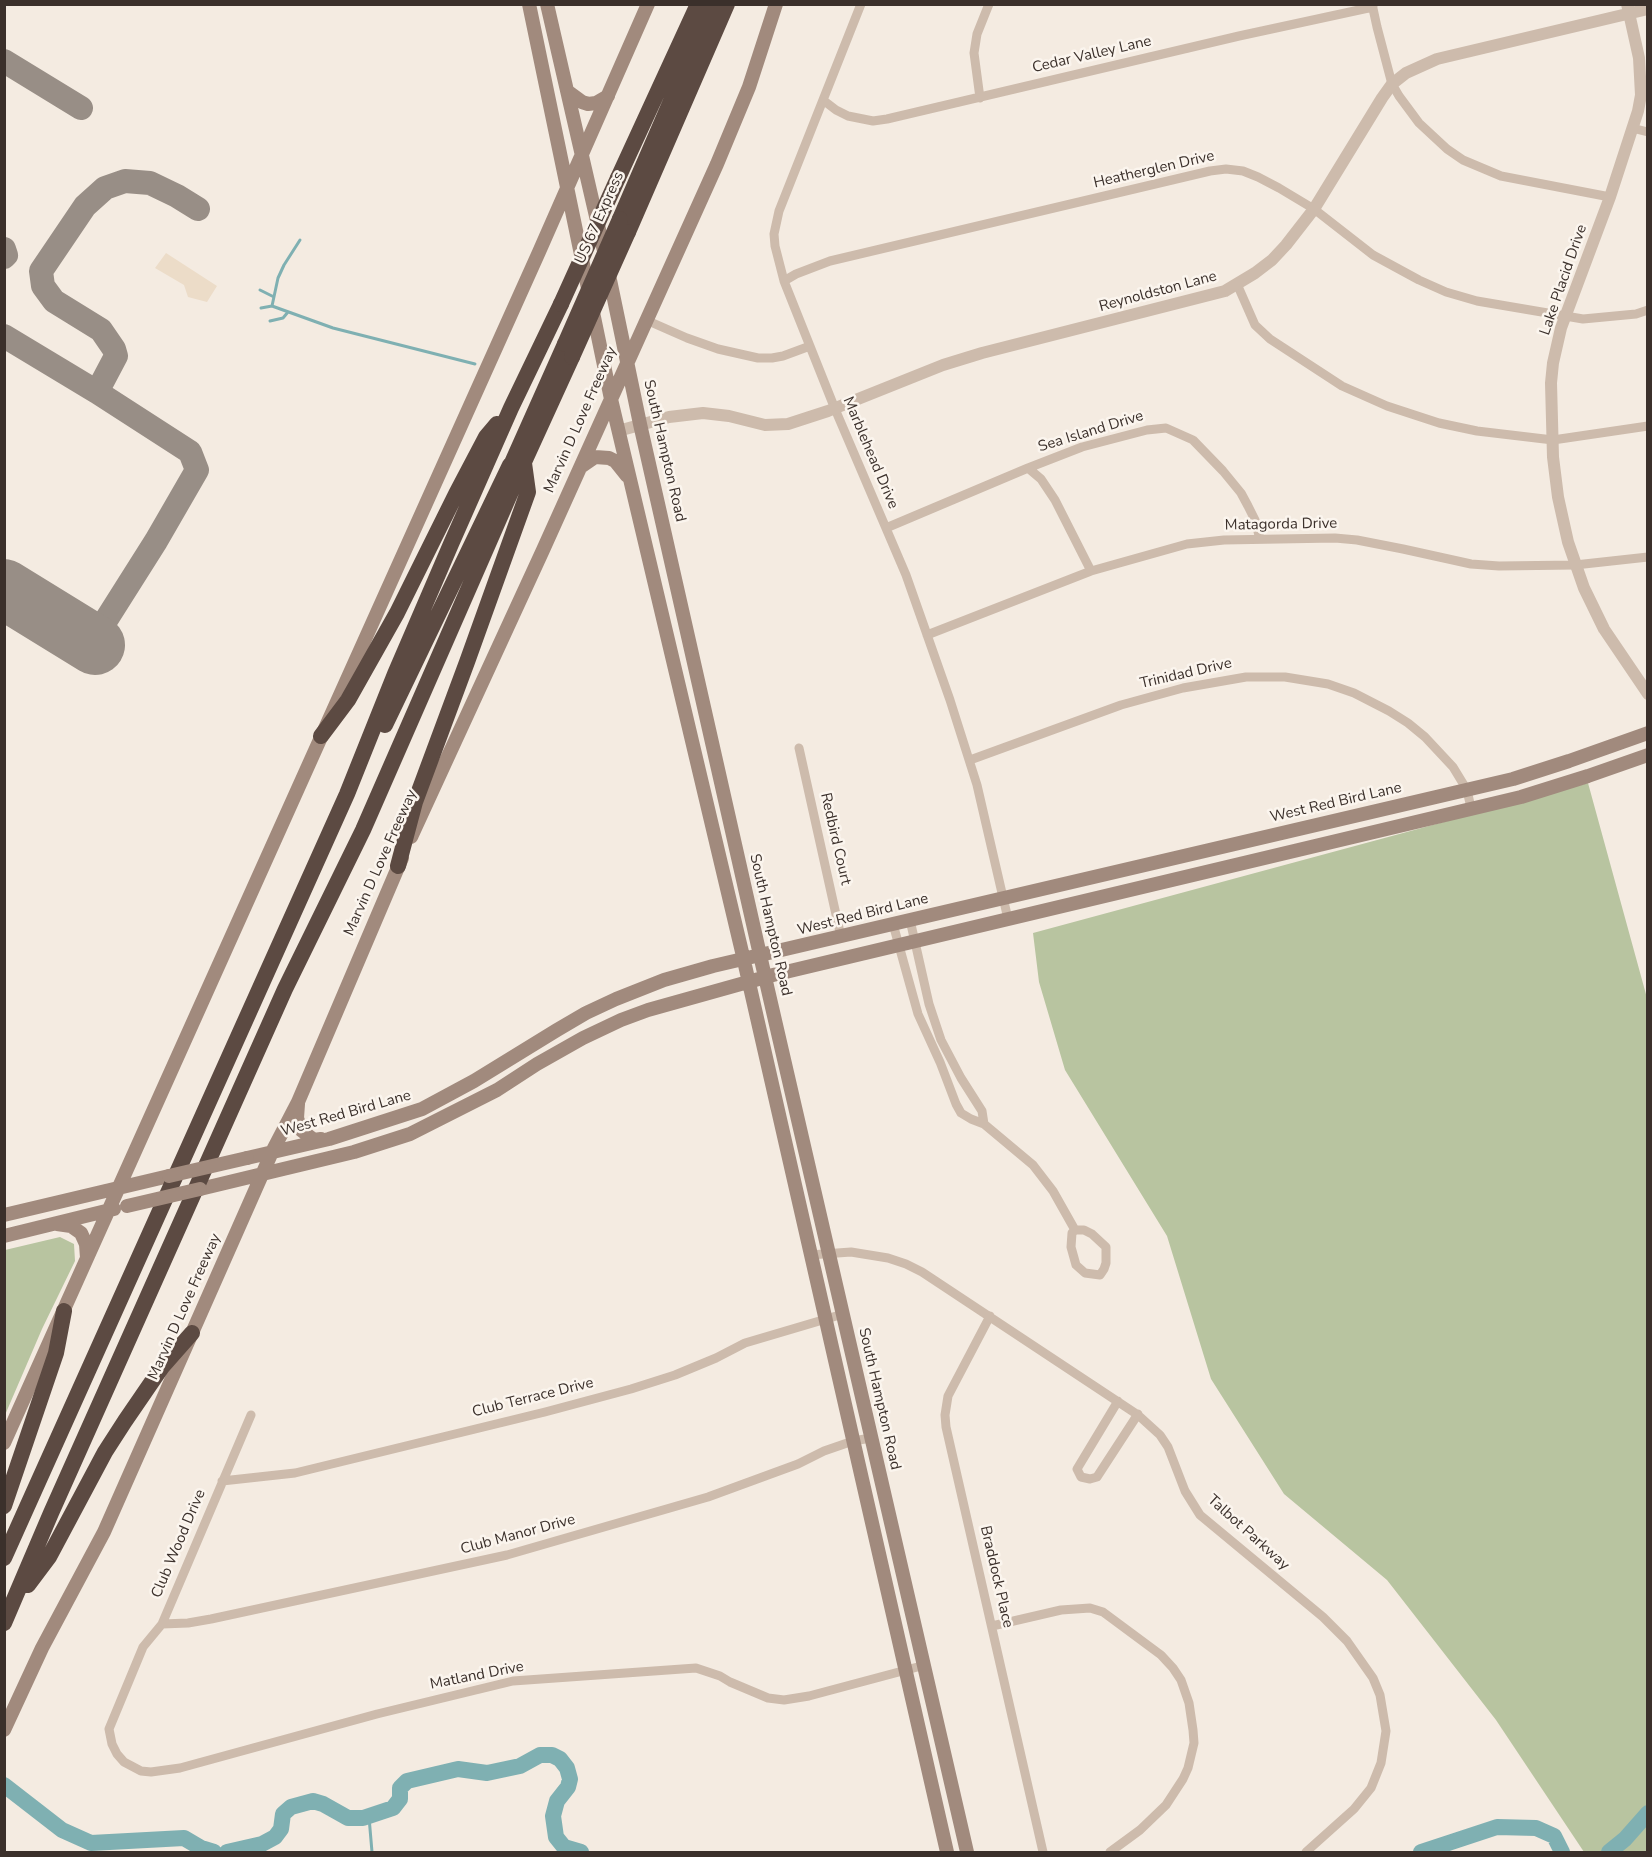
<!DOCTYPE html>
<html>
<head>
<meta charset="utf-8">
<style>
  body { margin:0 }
  #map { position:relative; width:1652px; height:1857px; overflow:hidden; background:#f4ebe1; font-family:"Nunito Sans",sans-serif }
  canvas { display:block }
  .frame { position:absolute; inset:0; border:6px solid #3b302b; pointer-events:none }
</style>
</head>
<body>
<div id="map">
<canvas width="1652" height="1857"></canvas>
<div class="frame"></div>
</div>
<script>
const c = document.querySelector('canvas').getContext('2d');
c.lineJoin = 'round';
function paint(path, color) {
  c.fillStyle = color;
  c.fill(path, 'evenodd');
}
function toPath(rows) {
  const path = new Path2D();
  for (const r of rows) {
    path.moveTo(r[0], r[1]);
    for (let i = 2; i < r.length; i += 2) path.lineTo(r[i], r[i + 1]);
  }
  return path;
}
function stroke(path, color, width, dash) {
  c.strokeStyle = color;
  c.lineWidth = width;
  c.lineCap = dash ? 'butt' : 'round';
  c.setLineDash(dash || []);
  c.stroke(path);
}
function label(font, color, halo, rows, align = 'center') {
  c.font = font + ' "Nunito Sans",sans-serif';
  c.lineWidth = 5;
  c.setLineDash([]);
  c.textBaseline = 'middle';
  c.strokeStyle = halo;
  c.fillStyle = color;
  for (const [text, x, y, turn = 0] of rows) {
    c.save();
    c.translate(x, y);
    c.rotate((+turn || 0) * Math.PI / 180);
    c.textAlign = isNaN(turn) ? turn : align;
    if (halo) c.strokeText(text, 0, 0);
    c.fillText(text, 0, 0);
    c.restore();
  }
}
const green = toPath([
  [1588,783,1647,998,1647,1852,1584,1852,1496,1720,1387,1580,1284,1494,1211,1379,1167,1236,1065,1070,1039,982,1033,933],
  [60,1237,74,1244,75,1261,42,1329,5,1415,5,1250]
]);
const plaza = toPath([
  [166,253,217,286,207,302,188,297,184,285,155,268]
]);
const stream = toPath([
  [260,290,274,297],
  [272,306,278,278,284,265,300,240],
  [261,308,272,306,333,328,475,364],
  [270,321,283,318,288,312],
  [369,1817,372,1852]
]);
const river = toPath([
  [4,1785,62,1830,91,1843,184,1838,201,1848,214,1852],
  [227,1852,262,1844,275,1837,281,1829,283,1814,291,1807,313,1801,323,1804,348,1818,363,1818,393,1808,400,1799,400,1788,407,1781,458,1769,487,1773,520,1766,540,1755,552,1755,560,1759,567,1768,570,1779,568,1787,557,1801,553,1816,556,1837,564,1847,581,1852],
  [1421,1852,1497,1827,1536,1828,1554,1836,1562,1852],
  [1609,1852,1625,1839,1648,1813]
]);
const taxiway = toPath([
  [4,61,81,108],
  [4,249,6,255,4,257],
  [4,336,97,392,190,452,197,470,156,541,101,628,83,639],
  [97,392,116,356,114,349,101,330,54,301,43,286,41,271,85,206,105,188,125,181,150,183,177,196,198,209]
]);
const runway = toPath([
  [4,589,95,645]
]);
const minor = toPath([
  [861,4,779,211,774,234,775,246,784,281,835,409,906,575,950,700,977,785,1008,919],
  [1372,4,1377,27,1392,84,1399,96,1419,123,1447,149,1463,160,1501,176,1610,197],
  [980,98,974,53,977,34,989,4],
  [823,100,836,110,848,116,873,121,887,119,1239,36,1373,7],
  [1632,128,1648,132],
  [784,281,796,274,830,261,1210,171,1226,169,1243,171,1258,177,1279,188,1314,209,1373,255,1419,280,1446,292,1477,301,1583,319,1636,314,1648,310],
  [1237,284,1255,325,1270,339,1342,386,1387,406,1439,423,1477,431,1553,440,1648,426],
  [646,320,687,338,718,349,758,358,772,358,783,356,810,346],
  [1028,468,1041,479,1055,500,1091,571],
  [886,528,1028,468,1082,447,1147,430,1166,428,1193,440,1223,471,1241,493,1248,506,1255,520,1260,539],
  [927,635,1091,571,1187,544,1224,540,1335,538,1357,540,1403,549,1471,564,1499,566,1575,565,1648,557],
  [799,748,841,937],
  [970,760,1121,705,1183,688,1246,677,1285,677,1328,684,1354,693,1389,711,1408,723,1425,737,1453,767,1467,790,1471,808],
  [910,920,929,1004,941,1040,961,1078,982,1111,984,1124],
  [893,924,918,1014,940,1062,956,1104,961,1113,971,1119,984,1124,1033,1165,1053,1191,1075,1230],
  [1075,1230,1084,1230,1092,1234,1106,1247,1106,1263,1104,1269,1100,1275,1085,1273,1076,1265,1071,1247,1072,1233,1075,1230],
  [810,1255,851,1252,888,1258,906,1264,922,1272,1138,1415,1160,1435,1168,1447,1185,1491,1200,1515,1323,1617,1347,1641,1373,1678,1380,1695,1386,1731,1381,1763,1371,1788,1354,1809,1306,1852],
  [990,1316,948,1396,945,1415,946,1427,1043,1852],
  [1118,1401,1077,1469,1081,1477,1090,1479,1097,1477,1138,1414],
  [251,1415,162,1624,143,1647,109,1729,112,1744,117,1754,124,1762,141,1771,151,1772,180,1768,377,1714,513,1681,696,1668,720,1676,730,1682,768,1698,784,1700,809,1696,925,1665],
  [222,1481,295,1473,545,1412,631,1389,675,1375,716,1358,745,1343,843,1314],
  [162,1624,188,1623,211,1619,507,1555,708,1497,798,1464,824,1451,853,1441,871,1438],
  [992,1626,1061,1610,1090,1608,1103,1612,1161,1655,1173,1668,1181,1680,1189,1703,1193,1730,1194,1743,1188,1768,1183,1779,1166,1805,1140,1830,1110,1852]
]);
const tertiary = toPath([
  [1627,4,1639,58,1641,95,1638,111,1610,197,1561,328,1553,363,1551,383,1553,457,1558,497,1568,542,1584,588,1604,629,1648,694],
  [618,431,669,417,703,413,729,416,765,425,788,424,828,411,943,365,982,353,1225,291,1255,273,1272,260,1286,245,1314,209,1382,98,1392,84,1406,73,1437,59,1648,9]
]);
const secondary = toPath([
  [529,4,611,399,742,952,947,1852],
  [547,4,604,251,640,424,765,977,967,1852],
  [567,91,582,102,588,104,596,103,608,96],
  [582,466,595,457,609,458,615,461,627,476],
  [411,837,543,550,717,164,749,87,776,4],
  [298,1104,297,1118,301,1130,314,1140,321,1139],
  [247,1158,329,1139,422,1109,474,1081,557,1030,586,1013,616,999,664,980,713,966,1513,779,1569,761,1648,733],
  [200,1189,354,1152,410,1134,497,1090,537,1064,583,1038,621,1020,648,1010,773,975,1521,797,1588,776,1648,755],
  [4,1215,169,1176],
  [57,1224,71,1226,81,1233,86,1244,87,1258],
  [4,1236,114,1209],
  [4,1443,539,252,648,4],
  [4,1730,42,1648,104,1532,272,1152,298,1102,402,858]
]);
const motorway = toPath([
  [618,178,698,4],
  [620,219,713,4],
  [628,232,727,4],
  [507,474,565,344],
  [385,725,510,465],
  [321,736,348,700,397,613,456,494,486,437,497,424],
  [398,866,415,802,467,662,528,492,524,463],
  [4,1506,56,1353,64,1311],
  [4,1558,347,794,395,674,451,544,511,408,561,304],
  [28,1585,49,1557,105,1452,125,1421,162,1367,192,1333],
  [4,1623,51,1513,285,989,363,830,524,462,572,357]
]);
const secondaryBridge = toPath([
  [169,1176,247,1158],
  [127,1206,200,1189]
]);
const motorwayBridge = toPath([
  [561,304,618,178],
  [565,344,620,219],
  [572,357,628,232]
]);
const streetNames = [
  ["Cedar Valley Lane",1092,55,-13],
  ["Heatherglen Drive",1154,170,-13],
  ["US 67 Express",600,218,-66],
  ["Lake Placid Drive",1564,280,-71],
  ["Reynoldston Lane",1158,292,-15],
  ["Marvin D Love Freeway",581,420,-66],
  ["Sea Island Drive",1091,432,-17],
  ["South Hampton Road",664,451,77],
  ["Marblehead Drive",870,453,67],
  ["Matagorda Drive",1281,525,-1],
  ["Trinidad Drive",1186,674,-13],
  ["West Red Bird Lane",1336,803,-13],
  ["Redbird Court",835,839,77],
  ["Marvin D Love Freeway",381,863,-66],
  ["West Red Bird Lane",863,915,-14],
  ["South Hampton Road",770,925,77],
  ["West Red Bird Lane",346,1114,-16],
  ["Marvin D Love Freeway",185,1307,-66],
  ["Club Terrace Drive",533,1398,-14],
  ["South Hampton Road",879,1399,77],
  ["Talbot Parkway",1248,1533,42],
  ["Club Manor Drive",518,1535,-15],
  ["Club Wood Drive",179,1544,-67],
  ["Braddock Place",996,1577,77],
  ["Matland Drive",477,1676,-11]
];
paint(green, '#b8c4a0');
paint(plaza, '#ecdcc8');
stroke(stream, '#7fb0b2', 3);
stroke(river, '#7fb0b2', 16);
stroke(taxiway, '#988e86', 24);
stroke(runway, '#988e86', 60);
stroke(minor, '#cdbbac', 9);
stroke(tertiary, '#cdbbac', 12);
stroke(secondary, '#a18a7d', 14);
stroke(motorway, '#5c4a42', 16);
stroke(secondaryBridge, '#a18a7d', 14);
stroke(motorwayBridge, '#5c4a42', 16);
label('15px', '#3b302b', '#fbf5ee', streetNames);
</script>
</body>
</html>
